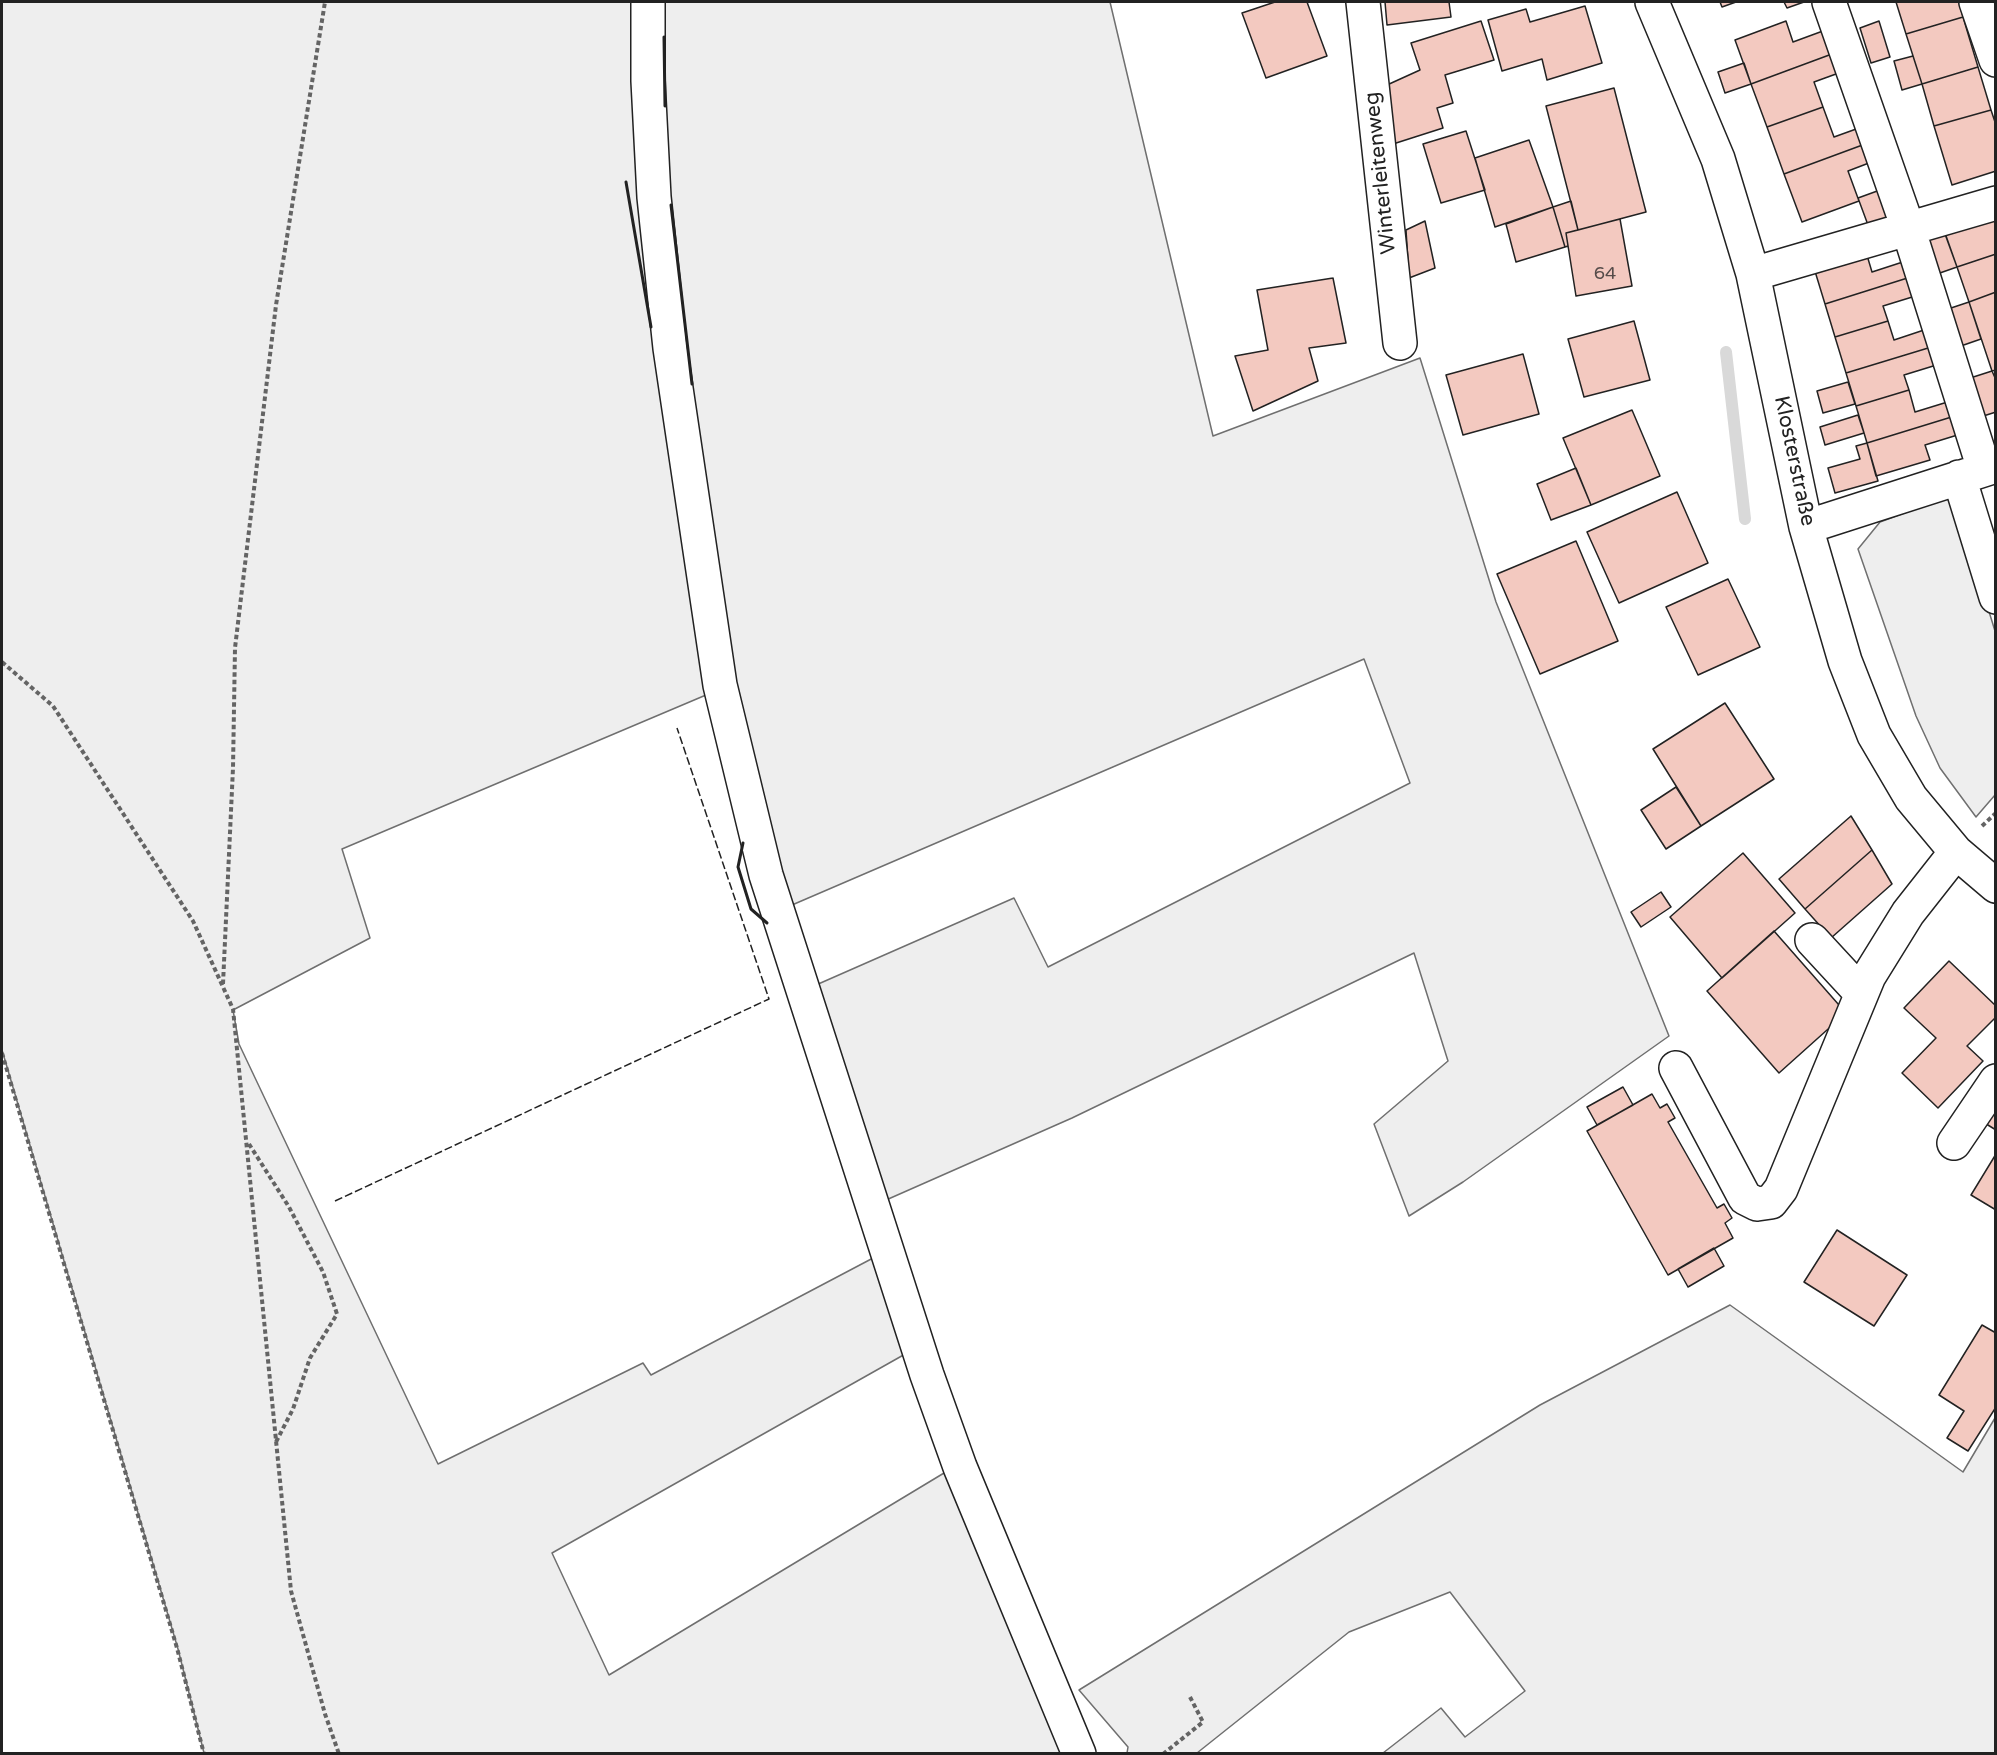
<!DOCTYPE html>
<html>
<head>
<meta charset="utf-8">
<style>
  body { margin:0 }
  #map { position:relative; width:1997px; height:1755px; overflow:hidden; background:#fff; font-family:"Varela Round",sans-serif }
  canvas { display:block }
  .frame { position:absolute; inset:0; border:3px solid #222; pointer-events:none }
</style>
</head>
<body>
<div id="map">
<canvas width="1997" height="1755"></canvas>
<div class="frame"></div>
</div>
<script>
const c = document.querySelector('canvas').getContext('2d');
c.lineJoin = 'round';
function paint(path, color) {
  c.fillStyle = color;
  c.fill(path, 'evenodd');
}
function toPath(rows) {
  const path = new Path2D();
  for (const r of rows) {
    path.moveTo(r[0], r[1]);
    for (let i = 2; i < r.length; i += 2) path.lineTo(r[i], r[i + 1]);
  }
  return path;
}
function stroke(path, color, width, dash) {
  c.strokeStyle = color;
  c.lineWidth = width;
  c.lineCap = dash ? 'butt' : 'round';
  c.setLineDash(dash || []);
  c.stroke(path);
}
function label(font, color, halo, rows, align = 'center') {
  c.font = font + ' "Varela Round",sans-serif';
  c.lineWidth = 4.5;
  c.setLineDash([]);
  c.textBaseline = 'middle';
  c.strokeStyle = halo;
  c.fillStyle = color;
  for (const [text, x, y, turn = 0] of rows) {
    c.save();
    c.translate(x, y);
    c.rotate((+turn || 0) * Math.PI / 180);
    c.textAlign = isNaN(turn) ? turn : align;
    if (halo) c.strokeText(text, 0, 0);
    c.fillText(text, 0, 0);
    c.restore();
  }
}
const green = toPath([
  [2,2,1110,2,1213,436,1420,358,1496,602,1669,1036,1463,1182,1409,1216,1374,1124,1448,1061,1414,953,1072,1118,877,1204,816,985,1014,898,1048,967,1410,783,1364,659,785,908,732,684,342,849,370,938,233,1010,239,1044,438,1464,643,1363,651,1375,875,1257,907,1353,552,1553,609,1675,949,1470,1065,1754,204,1753,178,1649,2,1050,2,2],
  [1953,495,1995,631,1995,795,1976,817,1940,768,1916,716,1858,549,1880,522,1953,495],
  [1730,1305,1963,1472,1995,1418,1995,1753,1383,1753,1441,1708,1465,1737,1525,1691,1450,1592,1349,1632,1197,1753,1127,1753,1128,1747,1079,1690,1540,1405,1730,1305]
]);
const stream = toPath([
  [1726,352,1745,519]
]);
const building = toPath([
  [1275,2,1307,2,1327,56,1266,78,1242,13,1275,2],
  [1385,2,1449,2,1451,17,1387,25,1385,2],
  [1720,2,1736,2,1722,7,1720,2],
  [1784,2,1804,2,1787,8,1784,2],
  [1896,2,1959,2,1963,17,1906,34,1896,2],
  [1585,6,1602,63,1547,80,1542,59,1502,71,1488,20,1526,9,1530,22,1585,6],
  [1963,17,1978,67,1922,84,1906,34,1963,17],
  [1481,21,1494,60,1445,75,1453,103,1437,108,1443,128,1393,144,1387,85,1420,70,1411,43,1481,21],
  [1786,21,1793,42,1831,28,1840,51,1751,84,1735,40,1786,21],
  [1879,21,1890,57,1871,63,1860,28,1879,21],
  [1840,51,1847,70,1814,82,1823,107,1767,127,1751,84,1840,51],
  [1913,56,1922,84,1902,90,1894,61,1913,56],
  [1744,63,1751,84,1725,93,1718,72,1744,63],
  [1978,67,1991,110,1934,126,1922,84,1978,67],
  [1614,88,1646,212,1578,230,1546,106,1614,88],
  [1823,107,1834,137,1870,124,1876,140,1784,174,1767,127,1823,107],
  [1991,110,1996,125,1996,171,1952,185,1934,126,1991,110],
  [1466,131,1485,190,1441,203,1423,144,1466,131],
  [1529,140,1553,207,1495,227,1475,158,1529,140],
  [1876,140,1882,158,1848,171,1859,201,1802,222,1784,174,1876,140],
  [1891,186,1901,212,1868,225,1858,198,1891,186],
  [1571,201,1578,230,1566,233,1568,246,1565,247,1553,207,1571,201],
  [1553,207,1565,247,1516,262,1506,224,1553,207],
  [1996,216,1996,254,1957,267,1945,233,1996,216],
  [1620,219,1632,286,1576,296,1566,233,1620,219],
  [1425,221,1435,268,1409,278,1406,230,1425,221],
  [1945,234,1957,267,1937,274,1926,241,1945,234],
  [1866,252,1872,272,1912,259,1917,275,1825,304,1814,268,1866,252],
  [1996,254,1996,292,1969,302,1957,267,1996,254],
  [1917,275,1922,294,1883,306,1888,321,1835,337,1825,304,1917,275],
  [1333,278,1346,343,1309,348,1318,381,1253,411,1235,356,1268,350,1257,290,1333,278],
  [1996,292,1996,370,1992,371,1969,302,1996,292],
  [1969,302,1981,339,1958,347,1945,310,1969,302],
  [1634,321,1650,380,1584,397,1568,339,1634,321],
  [1888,321,1894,340,1933,327,1938,345,1846,373,1835,337,1888,321],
  [1938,345,1943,363,1904,375,1909,390,1856,406,1846,373,1938,345],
  [1523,354,1539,414,1463,435,1446,375,1523,354],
  [1992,371,1996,380,1996,412,1977,418,1964,380,1992,371],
  [1848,382,1855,404,1823,413,1817,391,1848,382],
  [1909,390,1915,412,1954,400,1958,415,1867,443,1856,406,1909,390],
  [1632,410,1660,476,1591,505,1563,438,1632,410],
  [1858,415,1864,433,1825,445,1820,427,1858,415],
  [1958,415,1964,433,1925,445,1930,460,1876,476,1867,443,1958,415],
  [1867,443,1878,481,1835,493,1828,468,1860,459,1856,446,1867,443],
  [1576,468,1591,505,1551,520,1537,484,1576,468],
  [1677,492,1708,563,1619,603,1587,532,1677,492],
  [1576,541,1618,641,1540,674,1497,574,1576,541],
  [1728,579,1760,647,1698,675,1666,607,1728,579],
  [1725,703,1774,779,1701,826,1653,749,1725,703],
  [1676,787,1701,826,1666,849,1641,810,1676,787],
  [1851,816,1872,850,1805,909,1779,879,1851,816],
  [1872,850,1892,884,1831,938,1805,909,1872,850],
  [1743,853,1795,913,1722,978,1670,917,1743,853],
  [1661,892,1671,907,1641,927,1631,912,1661,892],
  [1774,931,1846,1013,1779,1073,1707,991,1774,931],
  [1949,961,1996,1006,1996,1017,1967,1046,1983,1061,1938,1108,1902,1073,1936,1038,1904,1008,1949,961],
  [1623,1087,1633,1105,1597,1125,1587,1107,1623,1087],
  [1652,1094,1660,1108,1667,1104,1675,1118,1668,1122,1717,1208,1724,1204,1732,1218,1725,1223,1733,1238,1668,1275,1587,1131,1652,1094],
  [1996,1103,1996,1130,1983,1122,1996,1103],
  [1996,1154,1996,1210,1971,1195,1996,1154],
  [1837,1230,1907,1275,1874,1326,1804,1282,1837,1230],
  [1714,1248,1724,1266,1688,1287,1678,1269,1714,1248],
  [1982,1325,1996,1333,1996,1407,1968,1451,1947,1438,1964,1411,1939,1395,1982,1325]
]);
const path = toPath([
  [2,662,53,706,193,921,233,1009,291,1591,325,1714,339,1754],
  [1982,826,1996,813],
  [223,984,233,768,235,648,276,305,325,2],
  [2,1053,177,1648,204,1754],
  [249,1144,289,1207,323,1272,337,1314,310,1358,293,1409,276,1442],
  [1163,1754,1203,1722,1190,1697]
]);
const minor = toPath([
  [648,2,648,81,654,197,670,348,720,685,766,875,927,1375,960,1467,1079,1754],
  [1363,2,1400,343],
  [1652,2,1718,159,1753,274,1806,527,1845,661,1874,735,1911,798,1956,852,1996,886],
  [1829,2,1908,228,1984,469],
  [1976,2,1996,60],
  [1753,274,1996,203],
  [1959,477,1996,597],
  [1806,527,1996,466],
  [1812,940,1861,993],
  [1676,1068,1745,1198,1757,1204,1771,1202,1781,1189,1869,976,1908,913,1956,852],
  [1954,1143,1996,1081]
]);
const fence = toPath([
  [335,1201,769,999,677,728]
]);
const wall = toPath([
  [664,37,665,106],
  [626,182,651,327],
  [671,205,692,384],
  [743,843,738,867,751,909,767,923]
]);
const numberNames = [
  ["64",1605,274]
];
const streetNames = [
  ["Winterleitenweg",1381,173,-96],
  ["Klosterstraße",1794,461,78]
];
paint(green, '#eee');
stroke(green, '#6f6f6f', 1.5);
stroke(stream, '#d9d9d9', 12);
paint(building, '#f3c9c0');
stroke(building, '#222', 1.5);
stroke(minor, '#222', 36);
stroke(path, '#646464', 4, [4.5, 3]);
stroke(minor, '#fff', 33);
stroke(fence, '#222', 1.5, [8, 3]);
stroke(wall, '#222', 3);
label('18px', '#564c4a', null, numberNames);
label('21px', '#222', '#fff', streetNames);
</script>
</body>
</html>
